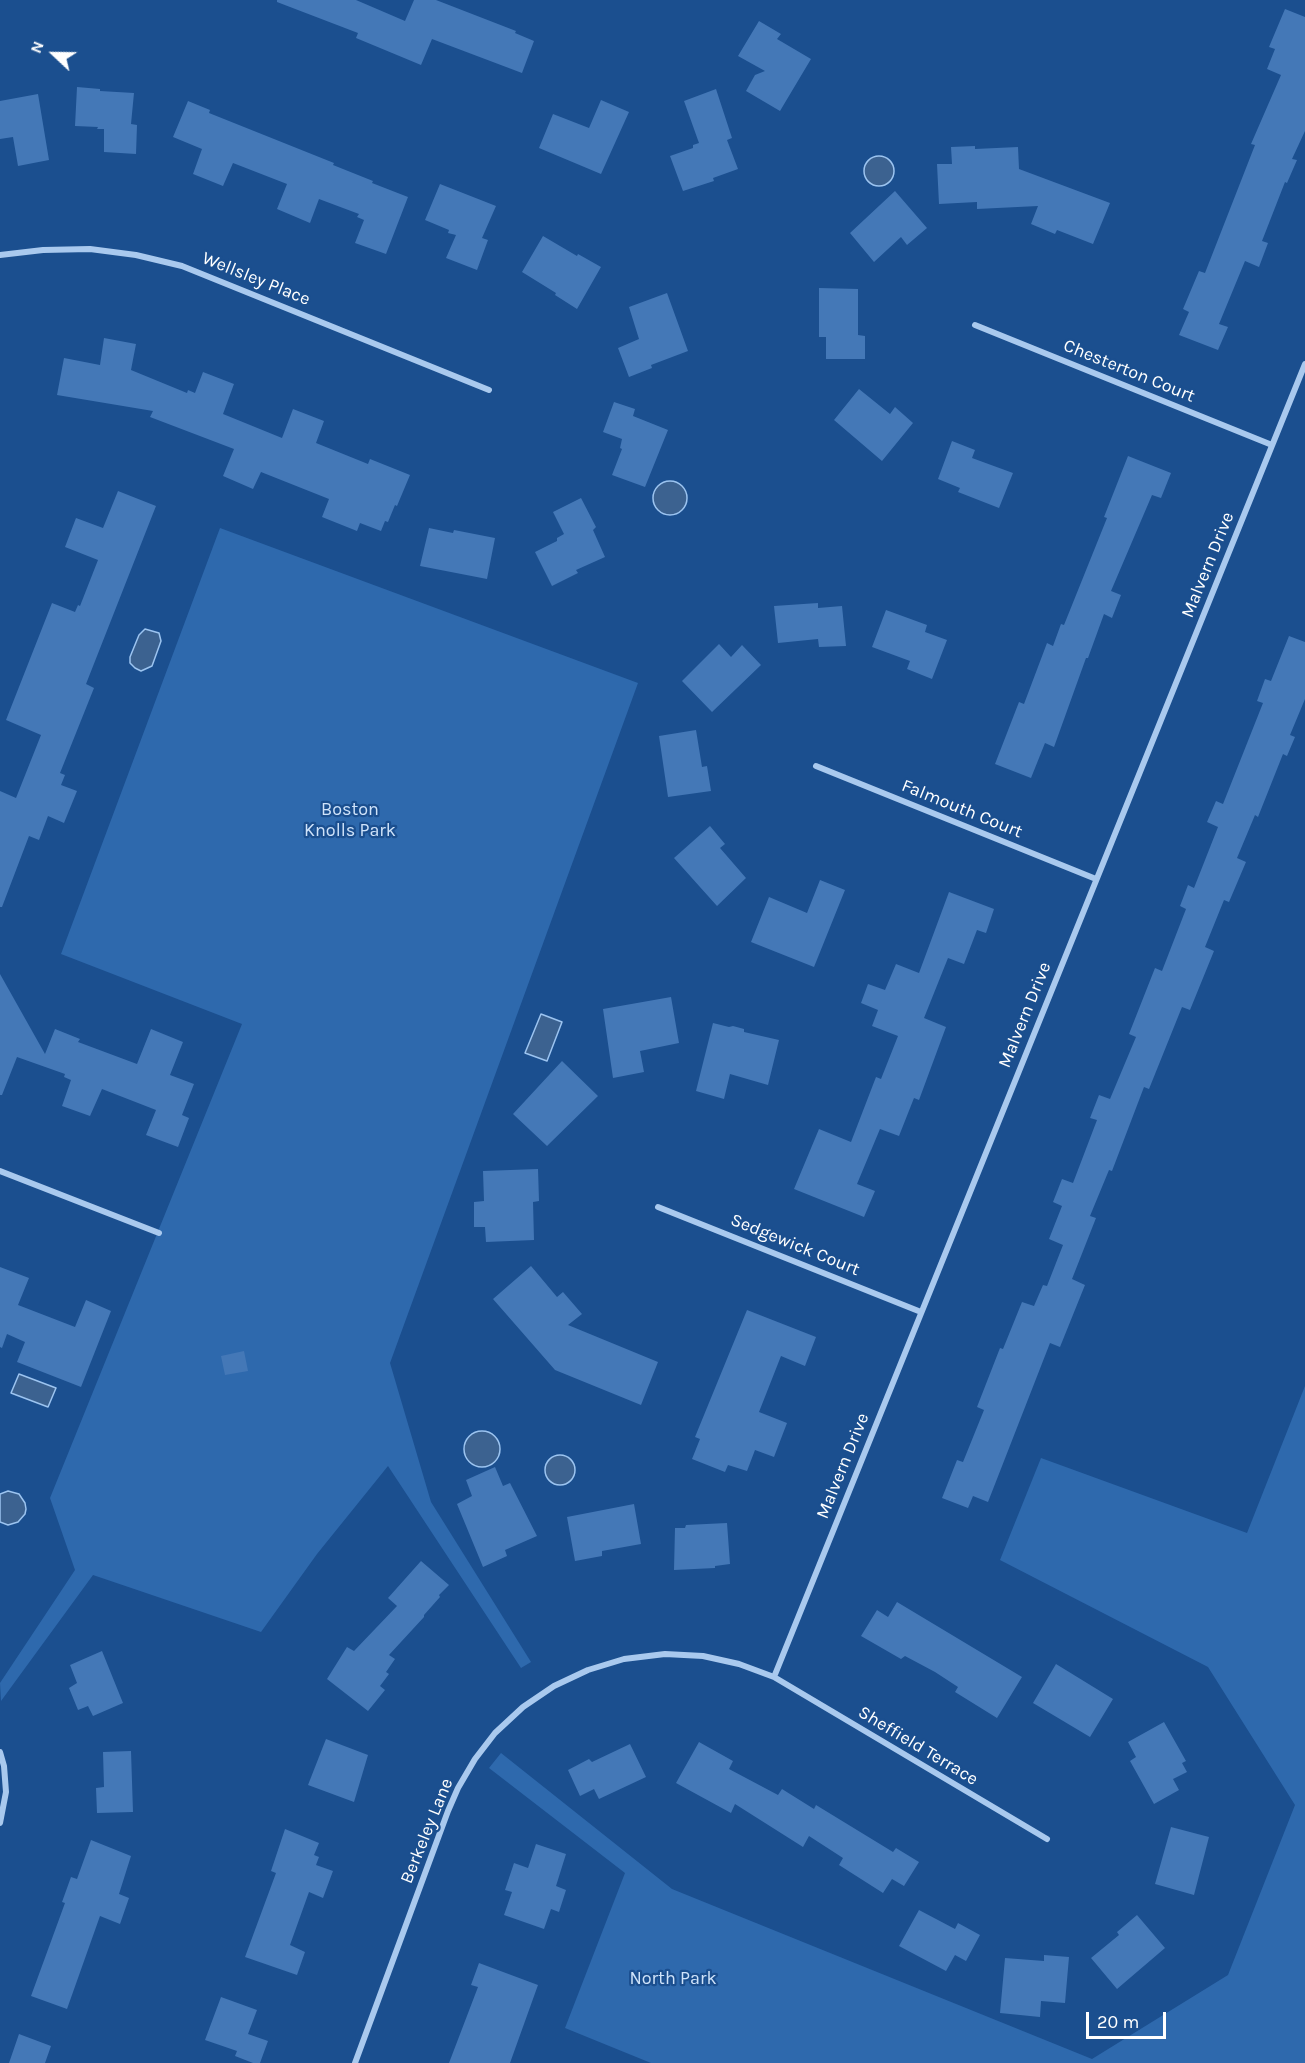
<!DOCTYPE html>
<html>
<head>
<meta charset="utf-8">
<style>
  body { margin:0 }
  #map { position:relative; width:1305px; height:2063px; overflow:hidden; background:#1b4f8f; font-family:Karla,sans-serif }
  canvas { display:block }
  .north { position:absolute; left:24px; top:24px; width:60px; height:60px; -webkit-text-stroke:4px #1b4f8f; paint-order:stroke; rotate:292deg; font-size:16px; font-weight:700; line-height:24px; text-align:center; color:#fff }
  .north::after { content:''; display:block; margin:auto; width:21px; height:27px; background:#fff; clip-path:polygon(50% 0,100% 100%,50% 72%,0 100%) }
  .scale { position:absolute; left:1086px; top:2012px; width:80px; height:27px; box-sizing:border-box; border:3px solid #fff; border-top:0; padding-left:8px; font-size:18px; line-height:21px; white-space:nowrap; color:#fff; -webkit-text-stroke:4px #1b4f8f; paint-order:stroke }
</style>
</head>
<body>
<div id="map">
<canvas width="1305" height="2063"></canvas>
<div class="north">N</div>
<div class="scale">20 m</div>
</div>
<script>
const c = document.querySelector('canvas').getContext('2d');
c.lineJoin = 'round';
function paint(path, color) {
  c.fillStyle = color;
  c.fill(path, 'evenodd');
}
function toPath(rows) {
  const path = new Path2D();
  for (const r of rows) {
    if (r.length === 3) {
      path.moveTo(r[0] + r[2], r[1]);
      path.arc(r[0], r[1], r[2], 0, 2 * Math.PI);
      continue;
    }
    path.moveTo(r[0], r[1]);
    for (let i = 2; i < r.length; i += 2) path.lineTo(r[i], r[i + 1]);
  }
  return path;
}
function stroke(path, color, width, dash) {
  c.strokeStyle = color;
  c.lineWidth = width;
  c.lineCap = dash ? 'butt' : 'round';
  c.setLineDash(dash || []);
  c.stroke(path);
}
function label(font, color, halo, rows, align = 'center') {
  c.font = font + ' Karla,sans-serif';
  c.lineWidth = 4.5;
  c.setLineDash([]);
  c.textBaseline = 'middle';
  c.strokeStyle = halo;
  c.fillStyle = color;
  for (const [text, x, y, turn = 0] of rows) {
    c.save();
    c.translate(x, y);
    c.rotate((+turn || 0) * Math.PI / 180);
    c.textAlign = isNaN(turn) ? turn : align;
    if (halo) c.strokeText(text, 0, 0);
    c.fillText(text, 0, 0);
    c.restore();
  }
}
const green = toPath([
  [220,528,638,683,390,1363,431,1502,531,1662,521,1668,388,1466,317,1554,261,1632,93,1575,1,1701,0,1683,75,1570,50,1498,242,1024,61,954],
  [1305,1386,1305,2063,651,2063,565,2028,625,1873,489,1768,501,1753,672,1889,1092,2059,1228,1975,1295,1805,1208,1667,1000,1560,1041,1458,1247,1533]
]);
const water = toPath([
  [879,171,15],
  [670,498,17],
  [145,629,159,633,161,641,152,666,141,671,135,668,130,663,130,657,139,635,145,629],
  [541,1014,562,1022,547,1061,525,1053,541,1014],
  [19,1374,56,1388,48,1407,11,1393,19,1374],
  [482,1449,18],
  [560,1470,15],
  [8,1491,19,1494,25,1503,26,1509,25,1514,18,1522,8,1525,0,1522,0,1494,8,1491]
]);
const building = toPath([
  [277,0,356,0,405,21,414,0,436,0,516,31,515,33,534,41,522,73,432,39,421,65,356,38,358,33,277,2],
  [1285,9,1305,17,1305,131,1292,159,1297,160,1287,183,1285,182,1262,241,1268,243,1259,267,1245,261,1219,324,1228,327,1218,350,1179,335,1189,312,1183,309,1199,271,1205,273,1255,145,1251,144,1281,75,1267,69,1275,49,1269,47],
  [759,21,781,34,777,39,811,59,780,111,746,91,755,75,765,71,738,56],
  [77,87,100,89,100,91,134,93,131,124,137,125,136,154,104,152,104,129,97,129,98,127,75,126],
  [716,89,732,138,727,140,738,169,713,178,714,181,683,191,670,156,693,148,693,145,699,143,684,101],
  [38,94,49,160,18,166,13,137,0,139,0,101],
  [601,100,629,112,601,174,539,148,553,114,589,128],
  [188,101,210,110,209,113,334,163,333,165,373,181,372,183,408,197,386,254,355,243,364,220,357,217,359,214,319,199,310,223,277,209,287,184,233,163,223,186,193,174,202,149,173,137],
  [975,146,975,149,1018,147,1019,169,1110,203,1093,244,1057,230,1055,234,1031,224,1038,206,977,209,977,202,939,204,937,164,952,164,951,147],
  [440,184,496,206,482,238,488,240,477,270,446,258,456,235,448,233,449,230,425,220],
  [895,191,927,228,907,245,901,237,874,262,850,233],
  [543,236,577,256,578,254,601,267,577,309,555,295,556,293,522,272],
  [819,288,858,289,858,335,865,336,865,359,826,359,826,337,819,337],
  [667,293,688,351,651,365,652,368,629,377,618,348,639,339,629,307],
  [104,338,136,344,131,370,187,393,188,390,195,393,203,372,234,384,223,414,282,438,293,409,324,421,316,443,368,464,370,459,410,475,397,506,395,505,388,522,385,521,381,531,360,523,357,531,322,517,329,499,261,472,253,489,223,476,234,449,150,417,153,411,57,395,64,358,100,365],
  [859,389,890,414,895,407,913,423,882,461,834,420],
  [614,402,635,409,633,416,668,430,645,487,612,475,622,449,620,448,622,439,603,432],
  [952,441,975,450,972,458,1013,473,999,508,958,492,960,488,938,479],
  [1128,456,1171,473,1161,498,1152,495,1111,591,1121,595,1112,618,1104,614,1088,658,1086,658,1054,747,1045,743,1031,778,995,764,1019,702,1024,704,1047,643,1053,646,1061,624,1064,625,1107,518,1104,517],
  [118,491,156,506,86,684,94,688,60,773,65,775,61,785,77,791,64,823,48,816,39,840,29,836,2,907,0,907,0,791,16,798,41,735,6,720,52,603,75,612,78,605,80,606,98,560,65,547,76,518,103,528],
  [581,498,596,527,593,530,605,557,576,570,578,573,552,586,535,552,557,541,557,538,564,534,553,512],
  [429,528,453,533,454,530,495,538,487,579,420,566],
  [818,603,818,608,842,606,846,646,819,647,818,639,778,643,774,606],
  [886,610,927,625,925,632,947,640,932,679,907,669,910,661,872,647],
  [1289,636,1305,642,1305,699,1290,735,1295,737,1287,756,1283,754,1258,817,1255,815,1237,858,1246,862,1229,902,1224,900,1205,947,1214,951,1190,1010,1182,1007,1149,1089,1144,1087,1112,1171,1109,1170,1090,1216,1096,1218,1072,1279,1085,1285,1060,1347,1050,1343,988,1502,973,1496,968,1508,942,1498,957,1460,963,1462,984,1410,977,1407,1000,1348,1003,1349,1022,1302,1034,1306,1043,1285,1047,1286,1063,1245,1049,1239,1062,1206,1053,1202,1062,1179,1073,1183,1097,1120,1090,1118,1099,1095,1110,1099,1136,1037,1129,1034,1155,968,1162,971,1186,909,1180,906,1188,885,1194,888,1218,827,1207,822,1216,801,1223,804,1263,703,1257,701,1265,679,1271,681],
  [719,644,731,657,742,645,761,665,712,712,682,681],
  [696,730,702,767,707,766,711,791,668,797,659,736],
  [710,826,725,844,720,848,746,878,717,906,674,858],
  [820,880,845,890,814,967,751,942,769,897,807,913],
  [949,892,994,909,986,933,977,930,964,964,948,958,924,1018,946,1027,919,1100,914,1098,899,1136,880,1129,857,1184,875,1191,864,1217,794,1189,819,1129,851,1142,876,1077,881,1079,898,1036,872,1026,878,1010,861,1003,868,984,885,990,896,964,919,973],
  [0,974,45,1054,55,1029,80,1039,78,1042,137,1064,151,1029,183,1042,170,1075,194,1084,182,1115,189,1118,178,1147,146,1135,156,1110,102,1089,90,1116,62,1106,71,1080,64,1077,65,1074,17,1057,2,1095,0,1095],
  [671,997,679,1043,640,1051,644,1072,613,1078,603,1009],
  [713,1023,729,1027,733,1026,744,1029,744,1032,779,1040,768,1085,730,1074,724,1099,696,1091],
  [562,1061,598,1096,547,1146,513,1114],
  [538,1169,539,1201,533,1202,534,1240,486,1242,485,1227,474,1227,474,1202,484,1201,483,1171],
  [531,1266,557,1297,563,1292,582,1314,568,1325,658,1362,641,1405,555,1370,493,1299],
  [0,1267,29,1278,18,1305,75,1327,86,1300,111,1311,81,1387,17,1362,25,1342,7,1334,2,1348,0,1347],
  [747,1310,816,1337,805,1366,781,1356,759,1412,787,1423,774,1457,755,1450,747,1471,728,1465,725,1472,692,1459,700,1439,695,1437],
  [244,1351,248,1371,225,1375,221,1356],
  [495,1467,503,1486,510,1483,537,1536,505,1550,507,1556,483,1567,457,1504,472,1496,466,1480],
  [634,1504,641,1544,602,1551,602,1556,575,1561,567,1517],
  [727,1523,730,1564,715,1566,715,1568,674,1570,675,1528,685,1528,686,1525],
  [421,1561,449,1585,439,1595,440,1597,424,1615,424,1617,389,1655,395,1659,386,1672,389,1674,380,1686,385,1690,368,1711,327,1679,347,1647,354,1651,397,1606,388,1598],
  [897,1602,1022,1677,997,1718,955,1692,958,1687,935,1672,905,1656,901,1659,861,1636,877,1610,888,1617],
  [102,1651,123,1703,93,1716,88,1706,78,1710,69,1688,77,1683,70,1665],
  [1056,1664,1113,1699,1090,1737,1033,1703],
  [1164,1722,1186,1761,1182,1763,1187,1772,1173,1779,1179,1790,1154,1804,1130,1761,1136,1757,1128,1742],
  [326,1739,368,1755,354,1802,308,1785],
  [699,1742,733,1761,729,1769,778,1795,782,1789,814,1809,816,1805,893,1852,896,1848,919,1862,904,1886,892,1879,883,1893,839,1865,843,1858,809,1836,803,1847,735,1804,731,1813,676,1783],
  [630,1744,646,1777,599,1799,594,1789,580,1796,568,1770,589,1759,592,1762],
  [131,1751,133,1812,97,1813,96,1788,104,1787,103,1752],
  [1171,1827,1209,1837,1194,1895,1155,1884],
  [285,1829,319,1843,314,1855,319,1857,316,1865,333,1871,323,1898,309,1892,290,1945,305,1952,297,1975,245,1957,276,1873,271,1871],
  [91,1840,131,1856,119,1894,129,1898,120,1924,100,1916,67,2009,31,1996,65,1903,62,1902,71,1877,77,1879],
  [536,1844,566,1854,556,1886,566,1890,559,1912,551,1909,544,1929,504,1915,512,1892,505,1890,514,1863,528,1868],
  [919,1910,955,1929,958,1923,980,1935,966,1961,955,1955,946,1971,899,1946],
  [1137,1915,1165,1948,1117,1989,1091,1958,1119,1935,1117,1932],
  [1044,1955,1069,1957,1065,2003,1041,2001,1040,2017,1000,2013,1005,1958,1044,1961],
  [479,1963,538,1985,510,2063,449,2063,478,1987,471,1985],
  [221,1997,257,2010,248,2034,268,2041,260,2063,253,2063,235,2056,237,2051,205,2040],
  [19,2034,51,2046,45,2063,9,2063]
]);
const minor = toPath([
  [0,255,43,250,90,249,136,255,182,266,489,390],
  [975,325,1272,445],
  [816,766,1096,879],
  [0,1171,159,1233],
  [658,1207,921,1312],
  [774,1677,1305,364],
  [0,1752,4,1766,6,1792,0,1823],
  [355,2063,448,1811,458,1788,475,1759,495,1733,523,1707,554,1686,588,1670,624,1659,665,1654,703,1656,739,1664,774,1677,1047,1839]
]);
const streetNames = [
  ["Wellsley Place",256,279,22],
  ["Chesterton Court",1129,371,22],
  ["Malvern Drive",1208,565,-68],
  ["Falmouth Court",962,809,22],
  ["Malvern Drive",1025,1015,-68],
  ["Sedgewick Court",795,1245,22],
  ["Malvern Drive",843,1466,-68],
  ["Sheffield Terrace",918,1746,31],
  ["Berkeley Lane",427,1831,-68]
];
const parkNames = [
  ["Boston",350,810],
  ["Knolls Park",350,831],
  ["North Park",673,1979]
];
paint(green, '#2e69ad');
paint(water, '#3c6290');
stroke(water, '#9cc4f0', 1.5);
paint(building, '#4478b7');
stroke(minor, '#a9c9ee', 6);
label('18px', '#fff', '#1b4f8f', streetNames);
label('18px', '#cfe3fa', '#1b4f8f', parkNames);
</script>
</body>
</html>
